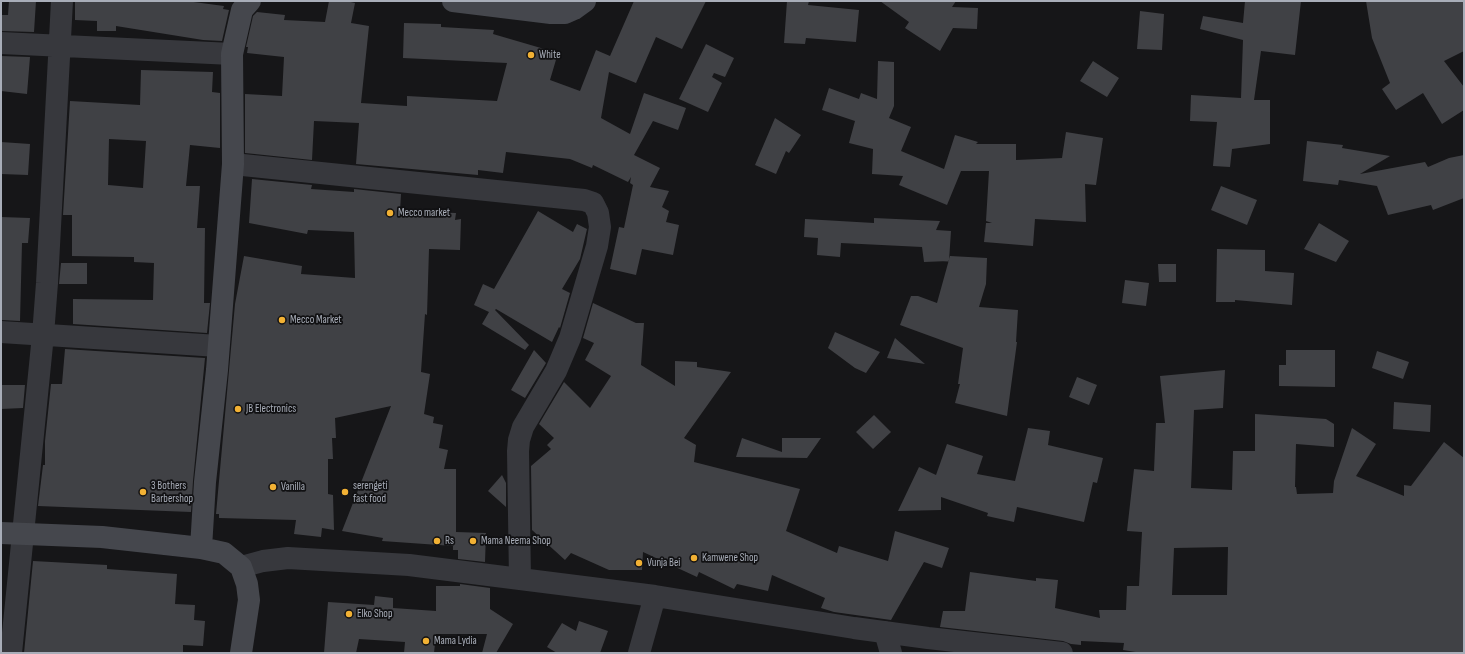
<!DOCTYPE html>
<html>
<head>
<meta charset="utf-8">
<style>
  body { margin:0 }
  #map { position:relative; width:1465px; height:654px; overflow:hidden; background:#161618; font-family:"Sofia Sans Condensed",sans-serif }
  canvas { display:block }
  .frame { position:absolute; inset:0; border:2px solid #a8adb8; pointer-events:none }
</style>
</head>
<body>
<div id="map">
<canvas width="1465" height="654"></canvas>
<div class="frame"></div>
</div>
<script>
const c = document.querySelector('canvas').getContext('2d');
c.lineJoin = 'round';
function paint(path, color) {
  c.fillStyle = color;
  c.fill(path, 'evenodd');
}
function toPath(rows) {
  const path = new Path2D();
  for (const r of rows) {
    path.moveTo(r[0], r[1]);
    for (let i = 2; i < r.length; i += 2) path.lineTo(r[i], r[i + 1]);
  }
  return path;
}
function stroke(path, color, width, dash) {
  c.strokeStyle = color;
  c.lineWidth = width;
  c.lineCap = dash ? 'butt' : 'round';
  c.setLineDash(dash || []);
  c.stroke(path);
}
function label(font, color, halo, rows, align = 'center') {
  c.font = font + ' "Sofia Sans Condensed",sans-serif';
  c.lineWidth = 3.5;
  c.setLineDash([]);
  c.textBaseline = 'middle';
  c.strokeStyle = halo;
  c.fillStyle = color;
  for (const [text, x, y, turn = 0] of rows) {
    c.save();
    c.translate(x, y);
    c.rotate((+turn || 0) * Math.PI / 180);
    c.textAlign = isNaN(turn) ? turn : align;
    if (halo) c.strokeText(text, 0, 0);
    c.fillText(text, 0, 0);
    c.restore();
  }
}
const building = toPath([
  [9,1,36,1,34,32,1,31,1,15,8,15],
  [75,1,186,1,224,6,223,9,229,10,222,41,203,40,116,26,116,31,97,31,97,21,75,20],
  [329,1,346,1,355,3,351,23,369,26,361,103,407,106,407,96,497,101,507,63,403,58,404,23,441,24,441,27,494,30,493,34,558,53,550,80,580,91,596,50,610,56,634,1,706,1,682,49,656,37,636,83,609,72,601,118,630,134,644,93,686,108,678,130,653,121,634,155,660,168,650,187,669,191,662,207,669,211,666,222,679,225,673,255,642,249,636,275,610,269,619,227,624,228,633,185,630,183,631,177,628,182,593,165,592,168,570,159,506,152,503,173,478,170,478,175,356,164,359,123,314,121,312,160,245,153,245,94,282,96,284,57,247,53,248,47,246,47,253,16,257,12,285,15,284,20,325,22],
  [787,1,809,1,808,5,859,10,856,42,806,38,805,44,784,43],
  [880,1,956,1,952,7,978,8,977,29,953,28,940,51,905,28,909,22],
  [1245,1,1301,1,1295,55,1261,51,1254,100,1270,100,1270,144,1232,149,1230,167,1213,166,1217,122,1190,121,1191,95,1241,98,1243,40,1200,29,1203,16,1243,23],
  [1366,1,1464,1,1464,51,1444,61,1464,87,1464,110,1442,124,1423,93,1396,110,1382,89,1390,83,1372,38],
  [1140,11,1164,14,1162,50,1137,49],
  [706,44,734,58,725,77,714,73,712,77,722,83,708,112,679,99],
  [1,56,30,57,27,94,1,91],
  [878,61,894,62,894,106,889,118,911,127,901,151,944,169,955,135,978,142,976,144,1016,144,1016,160,1062,158,1066,132,1103,138,1096,185,1085,184,1086,222,1035,219,1033,246,984,242,986,223,992,223,986,221,989,171,961,171,947,205,899,185,903,176,872,174,873,149,849,143,855,121,822,110,829,88,859,99,861,93,877,99],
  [1093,61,1119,78,1107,97,1080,81],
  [141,70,213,72,212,92,220,93,220,148,190,145,186,186,200,186,197,228,205,228,204,303,210,303,207,333,73,324,73,299,153,300,154,263,134,262,134,257,72,256,72,215,63,215,70,101,140,105],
  [109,139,146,141,143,188,108,185],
  [775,118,801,135,789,153,786,151,776,174,755,165],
  [1307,141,1343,145,1342,148,1390,156,1360,174,1425,162,1428,167,1449,158,1464,155,1464,198,1433,210,1431,205,1388,215,1377,186,1339,180,1338,185,1303,181],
  [1,142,30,144,28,175,1,174],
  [252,179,312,185,311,189,354,192,354,189,401,194,400,211,456,213,455,220,461,219,460,250,429,249,427,315,425,314,421,372,430,374,424,414,434,417,433,423,443,425,439,448,448,450,444,469,456,469,456,532,486,533,485,562,458,559,458,550,453,550,453,546,382,541,383,538,342,531,391,406,335,418,336,438,332,438,333,459,328,459,328,494,333,495,334,530,322,528,321,537,294,534,296,520,219,518,219,514,216,514,235,304,244,256,302,266,301,274,355,278,354,232,308,230,307,234,249,223],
  [1221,186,1257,200,1247,225,1211,210],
  [538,211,573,232,577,224,587,229,580,259,562,289,570,293,560,328,559,327,552,342,496,309,495,310,529,345,525,350,482,324,489,312,474,305,483,284,494,289],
  [1,217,30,218,28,243,22,243,20,321,1,320],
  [874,218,940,221,936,230,951,231,949,261,924,262,922,247,841,243,840,257,817,255,818,238,804,237,805,219,874,223],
  [1319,223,1349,241,1336,262,1304,249],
  [1217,249,1265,250,1265,271,1294,273,1292,305,1235,300,1235,302,1216,302],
  [950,256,987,258,986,284,979,307,1018,310,1016,342,1017,342,1007,416,955,403,960,384,958,384,963,348,900,325,911,296,918,296,937,303],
  [61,263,87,263,87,284,59,284],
  [1158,264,1176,264,1176,282,1159,282],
  [1125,280,1149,283,1146,306,1122,303],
  [593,303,636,323,644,323,641,365,675,386,675,361,697,362,697,367,731,372,684,438,696,445,694,462,800,489,786,531,837,553,839,546,888,561,895,531,949,548,942,568,924,562,891,620,834,612,821,608,825,598,772,575,768,591,737,584,734,589,699,572,697,577,643,552,642,570,609,570,571,553,565,560,532,530,531,466,551,449,547,445,554,438,539,424,564,382,590,408,611,376,585,360,594,343,583,338],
  [835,332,880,352,866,373,855,368,828,348],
  [895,338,925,364,887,358],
  [65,349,205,358,193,481,191,512,38,506,43,465,45,465,45,441,51,384,62,384],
  [534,350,546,363,525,398,511,390],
  [1286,350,1335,350,1335,387,1279,386,1279,365,1286,365],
  [1377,351,1409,362,1403,379,1372,368],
  [1225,370,1223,408,1194,410,1191,488,1232,490,1233,451,1255,451,1255,414,1326,419,1334,424,1334,447,1296,444,1295,487,1296,487,1297,494,1333,493,1334,481,1352,428,1376,444,1356,476,1404,496,1404,485,1411,486,1444,442,1464,458,1464,653,1142,653,1123,650,1124,643,1081,641,1081,645,1071,644,1063,641,940,627,943,611,965,611,970,572,1036,581,1036,578,1058,580,1055,608,1100,618,1099,610,1126,610,1127,586,1139,586,1142,532,1127,531,1134,469,1154,471,1156,423,1165,423,1160,376],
  [1228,547,1227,595,1172,595,1174,548],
  [1077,377,1097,385,1089,405,1069,397],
  [1,385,25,385,23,408,1,409],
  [1394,402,1431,405,1430,432,1393,429],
  [874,415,891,432,873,449,856,432],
  [1028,428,1050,431,1048,445,1103,458,1097,483,1093,482,1084,522,1017,507,1014,522,987,516,988,513,941,497,941,510,898,511,919,467,936,475,947,444,983,456,977,474,1015,481],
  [742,438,782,452,782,438,821,438,807,458,736,457],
  [502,475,506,483,506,507,488,491],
  [33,561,107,565,107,569,177,574,175,604,195,605,194,620,205,621,203,646,183,645,183,653,24,653],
  [460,584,490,588,490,609,513,624,496,653,482,653,487,634,436,634,434,653,404,653,405,642,359,639,356,653,324,653,328,602,374,605,375,596,393,598,393,608,436,611,436,586,460,586],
  [579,621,608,631,600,653,557,653,547,647,562,623,576,631]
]);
const street = toPath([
  [1,43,232,54],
  [233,164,584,200,593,203,598,213,600,227,597,246,570,338,556,371,523,427,519,440,518,451,520,579],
  [1,332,218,346],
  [241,567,263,561,288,558,409,565,655,596,854,628,928,638,1062,653],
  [885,632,891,653],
  [11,653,43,335,47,283,62,1],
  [639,653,655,596]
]);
const secondary = toPath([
  [453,1,551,13,565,13,574,9,585,1],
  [1,533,102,537,201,548,224,553,241,567,247,584,249,600,241,653],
  [201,548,205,482,217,370,233,164,232,54,242,10,250,1]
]);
const markers = [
  [531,55,4,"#f2b134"],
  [390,213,4,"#f2b134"],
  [282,320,4,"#f2b134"],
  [238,409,4,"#f2b134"],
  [273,487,4,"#f2b134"],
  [143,492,4,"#f2b134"],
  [345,492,4,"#f2b134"],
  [437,541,4,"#f2b134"],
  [473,541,4,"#f2b134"],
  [694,558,4,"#f2b134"],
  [639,563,4,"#f2b134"],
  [349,614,4,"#f2b134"],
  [426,641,4,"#f2b134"]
];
const poiNames = [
  ["White",539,55],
  ["Mecco market",398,213],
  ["Mecco Market",290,320],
  ["JB Electronics",246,409],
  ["3 Bothers",151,486],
  ["Barbershop",151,499],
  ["serengeti",353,486],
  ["fast food",353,499],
  ["Vanilla",281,487],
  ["Rs",445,541],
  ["Mama Neema Shop",481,541],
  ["Kamwene Shop",702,558],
  ["Vunja Bei",647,563],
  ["Elko Shop",357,614],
  ["Mama Lydia",434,641]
];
paint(building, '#404145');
stroke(street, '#37383d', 22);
stroke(secondary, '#45474d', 22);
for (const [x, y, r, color] of markers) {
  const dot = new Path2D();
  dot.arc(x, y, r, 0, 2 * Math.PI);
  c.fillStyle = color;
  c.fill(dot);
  stroke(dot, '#111113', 1.5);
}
label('11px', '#a8adb8', '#111113', poiNames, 'left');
</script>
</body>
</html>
